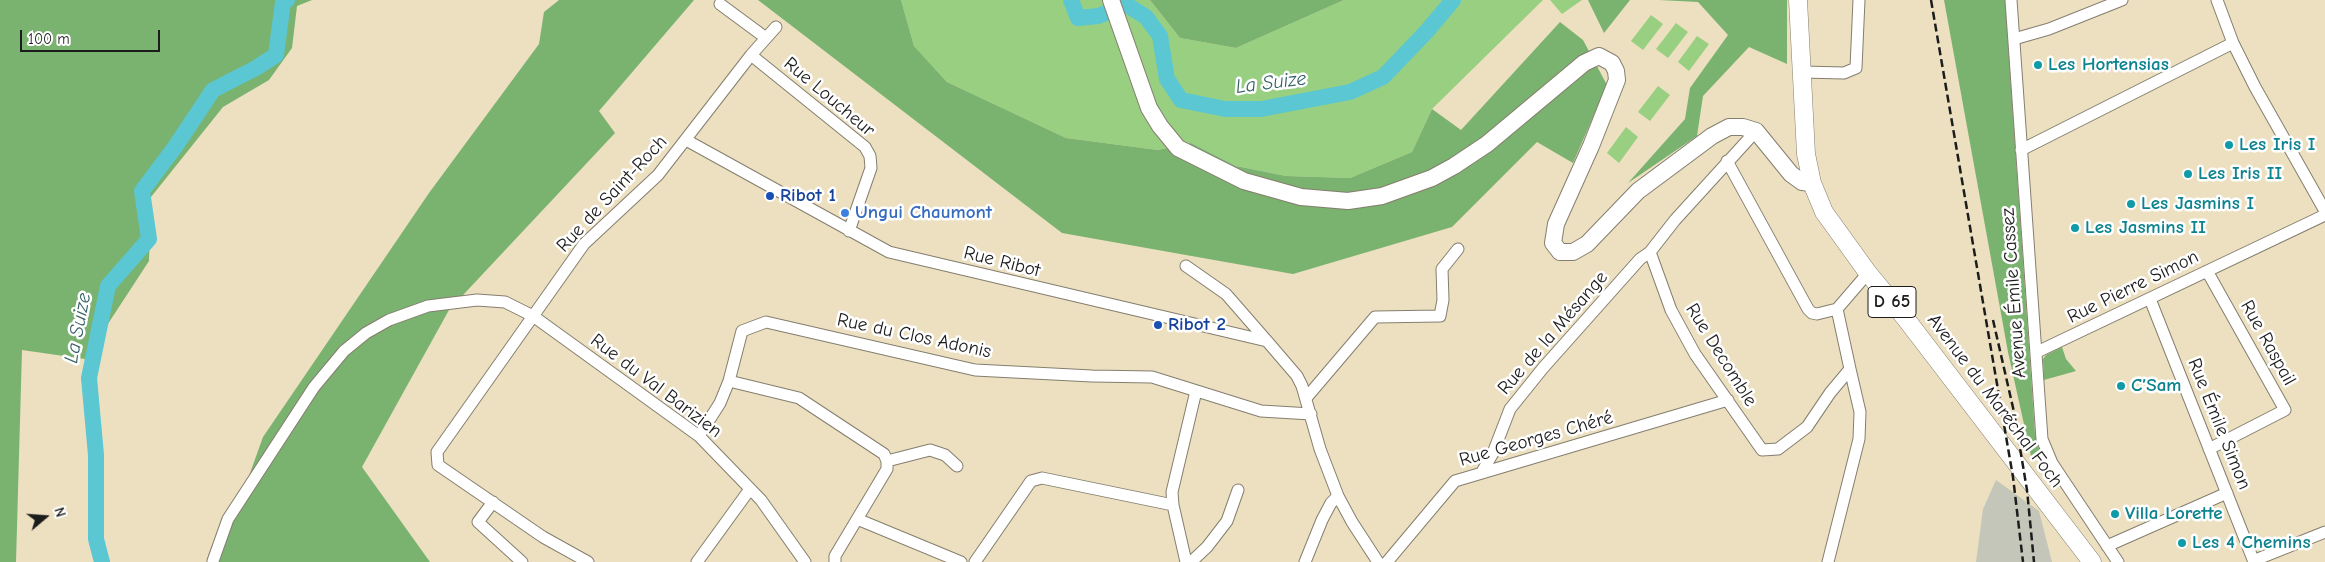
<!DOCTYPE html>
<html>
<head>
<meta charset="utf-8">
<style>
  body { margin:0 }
  #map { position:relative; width:2325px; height:562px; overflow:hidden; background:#ece0c0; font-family:"Comic Neue",sans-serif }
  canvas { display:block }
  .north { position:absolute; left:20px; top:492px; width:50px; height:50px; -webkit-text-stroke:4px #fff; paint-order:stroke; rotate:72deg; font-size:14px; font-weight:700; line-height:20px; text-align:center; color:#1c1c1c }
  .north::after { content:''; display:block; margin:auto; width:18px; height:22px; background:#1c1c1c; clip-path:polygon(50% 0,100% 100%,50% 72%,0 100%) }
  .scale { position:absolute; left:20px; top:30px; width:140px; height:22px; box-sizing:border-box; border:2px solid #1c1c1c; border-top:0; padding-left:6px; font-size:15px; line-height:18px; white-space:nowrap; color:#1c1c1c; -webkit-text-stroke:4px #fff; paint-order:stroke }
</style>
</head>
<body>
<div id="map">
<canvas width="2325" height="562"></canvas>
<div class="north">N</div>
<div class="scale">100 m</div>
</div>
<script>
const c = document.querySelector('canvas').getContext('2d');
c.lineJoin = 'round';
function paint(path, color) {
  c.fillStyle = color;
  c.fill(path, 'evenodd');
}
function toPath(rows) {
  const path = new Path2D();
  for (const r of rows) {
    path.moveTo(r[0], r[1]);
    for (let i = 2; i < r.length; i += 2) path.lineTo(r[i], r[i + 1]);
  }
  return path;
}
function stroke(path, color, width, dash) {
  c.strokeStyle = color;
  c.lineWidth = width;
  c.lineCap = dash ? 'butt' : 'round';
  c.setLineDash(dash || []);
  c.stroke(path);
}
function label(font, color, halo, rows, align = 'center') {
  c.font = font + ' "Comic Neue",sans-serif';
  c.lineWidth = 5;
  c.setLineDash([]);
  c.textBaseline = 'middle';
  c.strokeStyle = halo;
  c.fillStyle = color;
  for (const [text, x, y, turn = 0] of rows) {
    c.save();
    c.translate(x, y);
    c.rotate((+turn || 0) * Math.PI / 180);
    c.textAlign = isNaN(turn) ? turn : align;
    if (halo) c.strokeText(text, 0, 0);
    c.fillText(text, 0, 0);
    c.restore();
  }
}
const industrial = toPath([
  [1996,480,2039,511,2052,562,1976,562,1983,509]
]);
const green = toPath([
  [901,0,1150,0,1180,38,1236,48,1344,0,1543,0,1432,109,1412,152,1350,178,1286,176,1236,166,1191,143,1158,150,1066,138,947,82,914,46],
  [1550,0,1582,0,1562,14],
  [1651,15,1663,24,1643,50,1631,41],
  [1676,23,1688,32,1668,58,1656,49],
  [1697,36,1709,44,1689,71,1678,62],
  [1658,86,1670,95,1650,121,1638,112],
  [1626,127,1638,137,1619,163,1607,153]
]);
const forest = toPath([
  [0,0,312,0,297,6,292,48,269,80,223,107,151,197,149,261,85,359,22,350,16,562,0,562],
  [559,0,694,0,599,111,615,133,449,310,362,467,430,562,218,562,263,437,429,193,539,44,544,12],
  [758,0,901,0,914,46,947,82,1066,138,1158,150,1191,143,1236,166,1286,176,1350,178,1412,152,1432,109,1461,130,1560,22,1583,40,1607,85,1573,163,1537,142,1452,227,1293,274,1062,233],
  [1150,0,1344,0,1236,48,1180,38],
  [1588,0,1630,0,1604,33],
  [1659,0,1787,0,1787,64,1749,47,1703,96,1697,136,1628,183,1685,119,1690,88,1728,35,1698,2],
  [1944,0,2005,0,2035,434,2040,453,2031,456,2008,352],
  [2062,347,2066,359,2076,371,2044,380,2043,359,2046,355]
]);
const river = toPath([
  [1071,0,1078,18,1098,16,1127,5,1146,17,1160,36,1167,79,1181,100,1225,109,1261,109,1350,92,1383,77,1427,31,1453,0],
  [102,562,96,539,96,455,89,378,108,286,149,239,142,191,175,147,213,90,256,68,276,55,283,2,287,0]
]);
const street = toPath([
  [2011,0,2042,439,2052,463,2118,562],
  [2217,0,2233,43,2255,87,2325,211],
  [720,4,766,38],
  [2014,39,2049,29,2122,0],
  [751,55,865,147,870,156,871,168,849,231],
  [1802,72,1844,73,1856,68,1859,0],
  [686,140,889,252,1267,341,1297,376,1302,386,1320,449,1338,496,1352,522,1378,562],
  [2021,150,2233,43],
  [1727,161,1808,309,1812,313,1817,314,1837,309],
  [1650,252,1671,310,1695,354,1762,450,1778,449,1807,427,1830,393,1850,369,1837,309,1868,273],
  [1186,266,1226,294,1267,341],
  [2207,271,2285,410,2209,449],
  [2150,299,2254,562],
  [2037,352,2325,215],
  [729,381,799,398,884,454,887,461,887,469,835,556,835,562],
  [1307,397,1375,317,1440,316,1443,300,1442,269,1458,249],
  [699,436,720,403,729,381,742,331,766,322,975,370,1092,376,1152,377,1261,411,1311,414],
  [887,461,930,450,945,455,957,466],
  [1482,472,1493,453,1510,409,1543,368,1640,259,1650,252,1675,220,1756,131],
  [493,502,478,522,522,562],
  [857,519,961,562],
  [2107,546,2227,493],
  [213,561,228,519,314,387,344,351,366,333,389,320,428,306,477,300,505,302,533,316,699,436,761,500,805,562],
  [588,562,543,537,438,465,437,452,584,244,658,175,751,55,776,27],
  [697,562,750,489],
  [975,562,1031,481,1042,478,1173,505],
  [1186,562,1173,505,1172,492,1196,391],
  [1191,562,1207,547,1227,521,1238,490],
  [1305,562,1322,520,1331,503,1338,496],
  [1387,562,1455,481,1728,400],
  [1828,562,1859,439,1860,412,1850,369],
  [2256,562,2260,558,2325,532]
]);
const secondary = toPath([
  [1111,0,1149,108,1160,126,1178,148,1244,181,1301,197,1348,201,1382,196,1432,178,1454,166,1487,144,1584,63,1599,56,1612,63,1616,71,1617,80,1591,146,1556,224,1553,243,1560,252,1573,252,1587,244,1638,191,1712,136,1729,127,1743,127,1756,131,1791,174,1802,182,1812,183]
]);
const primary = toPath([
  [1798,0,1806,154,1812,183,1824,212,1868,273,1906,319,2092,562]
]);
const rail = toPath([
  [1931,0,2013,477,2023,562],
  [1993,320,2014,412,2027,490,2034,562]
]);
const markers = [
  [2038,65,5,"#0f9aa8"],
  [2229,145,5,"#0f9aa8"],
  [2188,174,5,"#0f9aa8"],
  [770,196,5,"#1a4fb4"],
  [2131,204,5,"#0f9aa8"],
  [845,213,5,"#3f7fe0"],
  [2075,228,5,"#0f9aa8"],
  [1158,325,5,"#1a4fb4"],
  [2121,386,5,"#0f9aa8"],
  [2115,514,5,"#0f9aa8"],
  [2182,543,5,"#0f9aa8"]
];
const shields = [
  [1892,302,48]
];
const shieldNames = [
  ["D 65",1892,302]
];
const cultureNames = [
  ["Les Hortensias",2048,65],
  ["Les Iris I",2239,145],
  ["Les Iris II",2198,174],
  ["Les Jasmins I",2141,204],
  ["Les Jasmins II",2085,228],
  ["C’Sam",2131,386],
  ["Villa Lorette",2125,514],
  ["Les 4 Chemins",2192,543]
];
const streetNames = [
  ["Rue Loucheur",829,97,40],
  ["Rue de Saint-Roch",612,194,-47],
  ["Rue Ribot",1002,262,14],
  ["Rue Pierre Simon",2133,287,-26],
  ["Avenue Émile Cassez",2014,293,-94],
  ["Rue de la Mésange",1553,333,-49],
  ["Rue du Clos Adonis",914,336,12],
  ["Rue Raspail",2268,343,61],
  ["Rue Decomble",1721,355,58],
  ["Rue du Val Barizien",656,386,37],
  ["Avenue du Maréchal Foch",1995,401,53],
  ["Rue Émile Simon",2219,424,68],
  ["Rue Georges Chéré",1536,439,-16]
];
const transitNames = [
  ["Ribot 1",780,196],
  ["Ribot 2",1168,325]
];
const shopNames = [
  ["Ungui Chaumont",855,213]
];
const waterNames = [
  ["La Suize",1271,83,-7],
  ["La Suize",78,328,-79]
];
paint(industrial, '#c3c6b9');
paint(green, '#98cf81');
paint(forest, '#7ab26f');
stroke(river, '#5bc7d3', 16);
stroke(street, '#847e6e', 13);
stroke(secondary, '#847e6e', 18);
stroke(primary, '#847e6e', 19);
stroke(street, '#fff', 11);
stroke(secondary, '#fff', 16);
stroke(primary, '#fff', 18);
stroke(rail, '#1c1c1c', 2.5, [8, 4]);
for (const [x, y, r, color] of markers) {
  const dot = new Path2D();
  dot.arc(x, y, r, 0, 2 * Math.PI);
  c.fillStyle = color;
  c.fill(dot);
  stroke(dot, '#fff', 2);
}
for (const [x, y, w] of shields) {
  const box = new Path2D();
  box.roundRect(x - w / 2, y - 15.5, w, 31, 4);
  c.fillStyle = '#fff';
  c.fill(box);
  stroke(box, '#1c1c1c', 1);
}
label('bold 18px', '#1c1c1c', null, shieldNames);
label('bold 19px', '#0d838f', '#fff', cultureNames, 'left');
label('19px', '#1c1c1c', '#fff', streetNames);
label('bold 19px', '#164399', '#fff', transitNames, 'left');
label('bold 19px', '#366cbe', '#fff', shopNames, 'left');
label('italic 20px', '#356065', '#fff', waterNames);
</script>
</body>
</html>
